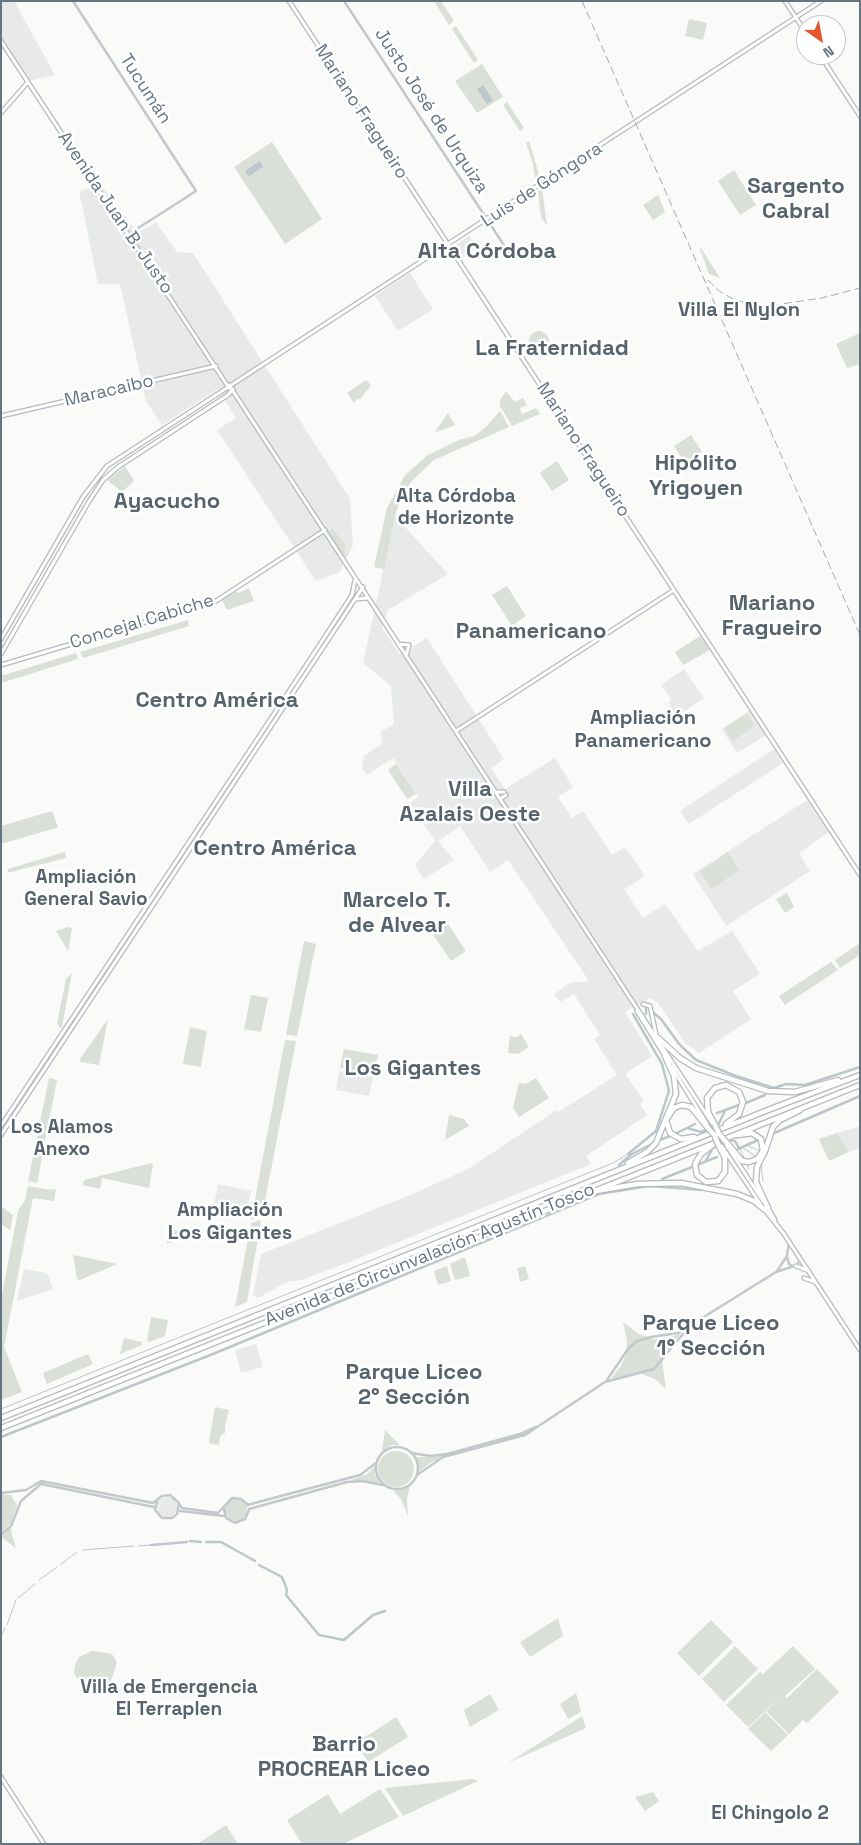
<!DOCTYPE html>
<html>
<head>
<meta charset="utf-8">
<style>
  body { margin:0 }
  #map { position:relative; width:861px; height:1845px; overflow:hidden; background:#fafaf8; font-family:"Space Grotesk",sans-serif }
  canvas { display:block }
  .frame { position:absolute; inset:0; border:2px solid #657683; pointer-events:none }
  .north { position:absolute; left:796px; top:15px; width:50px; height:50px; box-sizing:border-box; background:#fff; border:1px solid #c1c8cd; border-radius:50%; rotate:147deg; font-size:14px; font-weight:700; line-height:20px; text-align:center; color:#657683 }
  .north::after { content:''; display:block; margin:auto; width:18px; height:22px; background:#e4572e; clip-path:polygon(50% 0,100% 100%,50% 72%,0 100%) }
</style>
</head>
<body>
<div id="map">
<canvas width="861" height="1845"></canvas>
<div class="frame"></div>
<div class="north">N</div>
</div>
<script>
const c = document.querySelector('canvas').getContext('2d');
c.lineJoin = 'round';
function paint(path, color) {
  c.fillStyle = color;
  c.fill(path, 'evenodd');
}
function toPath(rows) {
  const path = new Path2D();
  for (const r of rows) {
    if (r.length === 3) {
      path.moveTo(r[0] + r[2], r[1]);
      path.arc(r[0], r[1], r[2], 0, 2 * Math.PI);
      continue;
    }
    path.moveTo(r[0], r[1]);
    for (let i = 2; i < r.length; i += 2) path.lineTo(r[i], r[i + 1]);
  }
  return path;
}
function stroke(path, color, width, dash) {
  c.strokeStyle = color;
  c.lineWidth = width;
  c.lineCap = dash ? 'butt' : 'round';
  c.setLineDash(dash || []);
  c.stroke(path);
}
function label(font, color, halo, rows, align = 'center') {
  c.font = font + ' "Space Grotesk",sans-serif';
  c.lineWidth = 5;
  c.setLineDash([]);
  c.textBaseline = 'middle';
  c.strokeStyle = halo;
  c.fillStyle = color;
  for (const [text, x, y, turn = 0] of rows) {
    c.save();
    c.translate(x, y);
    c.rotate((+turn || 0) * Math.PI / 180);
    c.textAlign = isNaN(turn) ? turn : align;
    if (halo) c.strokeText(text, 0, 0);
    c.fillText(text, 0, 0);
    c.restore();
  }
}
const built = toPath([
  [1,1,14,1,55,75,25,82,1,47],
  [101,185,138,233,156,222,177,252,193,253,350,499,353,545,340,572,316,581,217,430,236,418,218,389,162,425,146,401,120,284,98,284,79,191],
  [469,236,477,248,461,259,453,247],
  [410,273,433,309,398,331,375,296],
  [395,516,448,574,388,610,382,628,400,654,427,638,504,759,491,768,505,789,555,758,573,787,558,797,572,818,583,811,612,855,625,847,645,876,624,889,643,918,665,904,698,951,732,931,760,974,733,991,751,1019,699,1053,686,1044,658,1003,650,998,625,1012,652,1056,625,1074,644,1101,640,1104,647,1115,586,1156,591,1164,342,1265,301,1280,287,1282,258,1298,253,1295,261,1254,415,1193,468,1169,557,1110,558,1112,617,1075,594,1039,600,1035,574,994,560,1002,554,994,570,983,589,981,508,860,490,872,460,826,438,841,454,860,424,879,415,865,435,841,410,803,418,797,393,758,367,775,362,768,364,756,382,744,381,732,394,724,391,686,363,663],
  [684,669,704,698,677,716,668,703,671,699,661,685],
  [750,710,766,735,737,753,722,729],
  [774,749,783,763,689,824,680,811],
  [807,800,829,832,799,853,810,871,726,926,693,874],
  [339,1071,373,1077,369,1096,336,1090],
  [860,1126,860,1148,849,1152,837,1133],
  [218,1184,251,1191,246,1215,213,1209],
  [24,1269,47,1273,53,1289,17,1301],
  [256,1344,263,1367,241,1373,235,1350],
  [167,1507,10]
]);
const green = toPath([
  [434,1,441,1,454,21,449,25],
  [689,19,707,23,703,40,685,36],
  [456,26,478,60,474,63,452,29],
  [482,64,503,97,477,113,455,81],
  [507,102,524,128,520,131,503,105],
  [529,141,541,181,536,184,533,164,526,143],
  [272,142,322,219,285,244,234,167],
  [734,170,756,205,740,215,718,181],
  [542,188,547,226,541,217,538,191],
  [658,195,665,212,653,220,643,205],
  [699,247,701,248,720,278,709,274],
  [539,341,10],
  [860,333,860,364,847,368,836,344],
  [366,380,371,385,360,400,358,398,354,403,347,393],
  [506,391,515,402,523,398,527,405,520,408,522,414,536,408,540,414,512,426,500,406,500,400],
  [500,411,509,427,434,460,411,482,401,498,395,516,384,569,374,567,387,508,405,475,428,455,459,440,474,436,486,427],
  [448,413,455,425,434,433],
  [691,435,702,452,685,463,674,446],
  [557,461,569,480,552,491,540,473],
  [125,466,134,481,122,492,107,480],
  [332,528,345,545,345,558,327,531],
  [507,586,526,616,512,626,492,595],
  [249,588,254,601,227,610,222,600,237,591,239,593],
  [188,620,189,626,83,658,80,652],
  [700,636,710,650,683,665,675,652],
  [76,653,78,659,1,683,1,676],
  [747,714,755,726,732,741,724,728],
  [396,764,416,794,407,799,388,770],
  [52,811,58,827,56,828,1,844,1,826],
  [65,852,66,858,7,873,8,869],
  [728,852,739,870,712,889,700,872],
  [787,893,794,907,785,913,776,899],
  [444,918,466,951,451,961,429,929],
  [69,927,72,928,68,951,56,931],
  [304,941,316,944,297,1036,286,1035],
  [860,943,860,955,840,968,835,960],
  [831,962,838,970,785,1005,779,996],
  [72,973,62,1027,60,1028,57,1023,66,979],
  [251,995,268,998,261,1032,244,1029],
  [108,1019,99,1065,80,1062,80,1059],
  [190,1027,207,1031,201,1067,183,1064],
  [521,1034,529,1047,518,1054,508,1053,510,1036,517,1037],
  [285,1040,296,1041,262,1216,251,1220],
  [344,1049,378,1055,374,1075,340,1068],
  [49,1078,57,1080,37,1183,28,1181],
  [536,1078,549,1098,519,1117,513,1108,519,1083,526,1084],
  [449,1115,464,1119,469,1126,445,1140],
  [837,1133,849,1152,829,1161,819,1139],
  [151,1163,153,1165,149,1188,102,1178,100,1189,83,1185,84,1180],
  [28,1186,51,1190,56,1189,54,1201,33,1198,4,1347,22,1392,1,1400,1,1299,18,1211,25,1200],
  [1,1206,13,1215,10,1230,1,1224],
  [261,1220,247,1302,235,1307,251,1223],
  [168,1229,185,1232,183,1237,167,1244],
  [73,1255,117,1264,80,1280,77,1279],
  [465,1257,470,1276,455,1280,450,1264],
  [447,1266,451,1281,438,1285,434,1271],
  [525,1266,529,1279,520,1282,517,1268],
  [151,1317,168,1320,165,1336,149,1342,147,1340],
  [623,1322,639,1334,654,1339,666,1339,681,1333,662,1360,666,1389,655,1379,640,1373,611,1379,621,1366,626,1354,627,1341],
  [124,1338,142,1342,142,1345,120,1354],
  [88,1354,93,1364,47,1384,43,1373],
  [215,1407,229,1410,225,1426,225,1433,220,1436,219,1445,209,1443],
  [385,1430,400,1445,392,1445,382,1451],
  [396,1469,18],
  [444,1456,430,1463,419,1471,417,1457],
  [375,1466,375,1475,380,1483,351,1480,367,1474],
  [410,1486,407,1498,408,1516,401,1499,393,1491],
  [1,1494,11,1495,17,1505,11,1523,1,1533],
  [236,1510,11],
  [11,1528,12,1535,16,1548,1,1537],
  [558,1618,563,1636,530,1657,520,1642],
  [711,1620,733,1642,699,1676,677,1653],
  [735,1646,758,1669,724,1702,702,1679],
  [793,1646,815,1669,785,1696,787,1698,817,1669,839,1692,807,1723,803,1720,789,1734,766,1711,782,1695,748,1727,726,1705,760,1672,763,1674],
  [92,1651,112,1654,117,1662,110,1684,98,1691,82,1687,74,1673,75,1665,79,1657],
  [576,1693,581,1712,568,1719,560,1704],
  [490,1694,499,1710,470,1727,464,1710],
  [765,1712,788,1735,771,1751,748,1729],
  [582,1716,586,1728,508,1763],
  [396,1717,408,1737,368,1762,356,1743],
  [473,1779,478,1781,403,1816,385,1788],
  [380,1789,399,1817,343,1844,302,1844,287,1820,328,1794,340,1814],
  [653,1792,659,1801,645,1811,635,1797],
  [226,1825,238,1844,197,1844,223,1827]
]);
const water = toPath([
  [483,85,493,100,487,104,477,89],
  [260,161,263,167,249,176,245,171]
]);
const stream = toPath([
  [746,1145,760,1151],
  [742,1147,755,1156],
  [740,1148,744,1158],
  [767,1153,768,1153],
  [746,1163,749,1169],
  [761,1164,763,1181],
  [1,1409,613,1163,628,1154],
  [138,1546,151,1545],
  [83,1550,134,1546],
  [60,1565,77,1552],
  [39,1580,57,1567],
  [18,1598,35,1584],
  [7,1625,16,1600],
  [1,1636,5,1628]
]);
const canal = toPath([
  [646,1008,646,1014],
  [654,1013,661,1019,679,1044,696,1060,736,1076,774,1088,786,1084,805,1085,860,1067],
  [746,1103,765,1095],
  [717,1113,739,1105],
  [687,1128,701,1132,718,1125,725,1111],
  [675,1134,695,1124],
  [772,1134,860,1096],
  [660,1140,670,1136],
  [738,1149,758,1140],
  [628,1154,656,1131,669,1091,662,1064,633,1014],
  [705,1162,713,1148,729,1140,735,1141,739,1148],
  [619,1165,632,1154,652,1144],
  [697,1165,717,1157],
  [662,1179,692,1167],
  [1,1437,213,1354,599,1194,649,1186,703,1190],
  [190,1541,201,1542],
  [206,1542,221,1542,255,1561],
  [151,1545,187,1542],
  [259,1565,282,1577,287,1590,286,1595,319,1635,344,1640,373,1615,385,1611]
]);
const minor = toPath([
  [73,1,196,191,129,234],
  [344,1,513,259],
  [787,1257,789,1264,793,1266],
  [777,1271,787,1256,789,1242],
  [607,1380,628,1349,637,1341,651,1337,678,1333,776,1272,797,1265,800,1260],
  [397,1468,21],
  [411,1453,431,1456,447,1454,520,1434,536,1427],
  [417,1475,443,1457,525,1435,605,1382,654,1369,687,1329],
  [41,1484,154,1507],
  [1,1493,26,1490,41,1481,153,1503,162,1496,170,1495,179,1503,177,1514,172,1518,162,1518,155,1510,157,1501],
  [180,1505,182,1508,218,1513,232,1498,241,1499,247,1504],
  [247,1505,360,1475,376,1463],
  [224,1509,226,1518,235,1523,245,1519,249,1510],
  [249,1509,347,1482,362,1481,383,1485],
  [180,1511,224,1516],
  [1,1535,11,1526,21,1501,42,1483]
]);
const major = toPath([
  [289,1,860,875],
  [785,1,806,33],
  [1,41,229,388],
  [820,55,860,116],
  [1,113,28,82],
  [229,385,712,1123],
  [1,416,216,366],
  [355,599,367,598],
  [1,639,83,497,107,466,821,1],
  [399,644,409,645,406,656],
  [1,654,88,503,103,480,118,467,228,395,233,389],
  [1,665,216,601,325,530],
  [456,731,674,590],
  [496,792,504,792],
  [500,799,506,795],
  [643,1004,650,1006,656,1034],
  [637,1011,665,1056],
  [671,1066,707,1124],
  [1,1126,313,655,352,595,355,580],
  [1,1135,363,587],
  [725,1143,763,1201],
  [721,1145,761,1205],
  [768,1208,775,1220],
  [765,1210,784,1234,860,1350],
  [796,1266,809,1271],
  [804,1278,815,1282],
  [1,1777,44,1844]
]);
const highway = toPath([
  [657,1037,680,1058,696,1068,768,1091,795,1092,838,1080],
  [715,1125,708,1112,707,1098,715,1088,726,1085,739,1092,743,1102,739,1114,726,1124],
  [694,1137,681,1139,670,1133,666,1120,674,1108,682,1105,691,1107,708,1128],
  [727,1143,742,1161,749,1162,757,1159,763,1151,761,1139,752,1133,738,1135],
  [714,1144,701,1154,695,1164,697,1175,706,1182,718,1181,725,1172,725,1158,719,1146],
  [628,1163,647,1152,656,1143,676,1094,674,1076,665,1056],
  [596,1191,637,1184,681,1183,737,1194,754,1201,765,1210],
  [768,1208,756,1182,757,1167,765,1151,773,1127,780,1120,800,1110],
  [1,1418,773,1108,860,1075],
  [1,1428,860,1085]
]);
const rail = toPath([
  [582,1,860,635],
  [708,280,719,291,733,299,761,307,822,298,860,288]
]);
const highwayBridge = toPath([
  [715,1125,719,1134],
  [708,1128,715,1136],
  [720,1135,727,1143],
  [715,1137,719,1146]
]);
const streetNames = [
  ["Tucumán",145,89,57],
  ["Justo José de Urquiza",431,111,57],
  ["Mariano Fragueiro",361,112,57],
  ["Luis de Góngora",542,185,-33],
  ["Avenida Juan B. Justo",115,213,56],
  ["Maracaibo",109,391,-13],
  ["Mariano Fragueiro",583,450,57],
  ["Concejal Cabiche",142,622,-17],
  ["Avenida de Circunvalación Agustín Tosco",430,1255,-22]
];
const neighbourhoodNames = [
  ["Alta Córdoba",456,497],
  ["de Horizonte",456,519],
  ["Ampliación",86,878],
  ["General Savio",86,900],
  ["Los Alamos",62,1128],
  ["Anexo",62,1150],
  ["Villa de Emergencia",169,1688],
  ["El Terraplen",169,1710],
  ["El Chingolo 2",770,1814]
];
const quarterNames = [
  ["Villa El Nylon",739,311],
  ["Ampliación",643,719],
  ["Panamericano",643,742],
  ["Ampliación",230,1211],
  ["Los Gigantes",230,1234]
];
const districtNames = [
  ["Sargento",796,187],
  ["Cabral",796,212],
  ["Alta Córdoba",487,252],
  ["La Fraternidad",552,349],
  ["Hipólito",696,464],
  ["Yrigoyen",696,489],
  ["Ayacucho",167,502],
  ["Mariano",772,604],
  ["Fragueiro",772,629],
  ["Panamericano",531,632],
  ["Centro América",217,701],
  ["Villa",470,790],
  ["Azalais Oeste",470,815],
  ["Centro América",275,849],
  ["Marcelo T.",397,901],
  ["de Alvear",397,926],
  ["Los Gigantes",413,1069],
  ["Parque Liceo",711,1324],
  ["1° Sección",711,1349],
  ["Parque Liceo",414,1373],
  ["2° Sección",414,1398],
  ["Barrio",344,1745],
  ["PROCREAR Liceo",344,1770]
];
paint(built, '#e8e9e9');
paint(green, '#dadfd7');
paint(water, '#bbc7cb');
stroke(stream, '#bbc7cb', 1);
stroke(canal, '#bbc7cb', 2.5);
stroke(major, '#b5babe', 5.5);
stroke(highway, '#b4b9bd', 7);
stroke(minor, '#c3c8cc', 2.5);
stroke(major, '#fff', 3);
stroke(highway, '#fff', 4.5);
stroke(rail, '#a2aab0', 1, [8, 4]);
stroke(highwayBridge, '#b4b9bd', 7, []);
stroke(highwayBridge, '#fff', 4.5);
label('18px', '#657683', '#fff', streetNames);
label('bold 19px', '#57646e', '#fff', neighbourhoodNames);
label('bold 20px', '#57646e', '#fff', quarterNames);
label('bold 22px', '#57646e', '#fff', districtNames);
</script>
</body>
</html>
